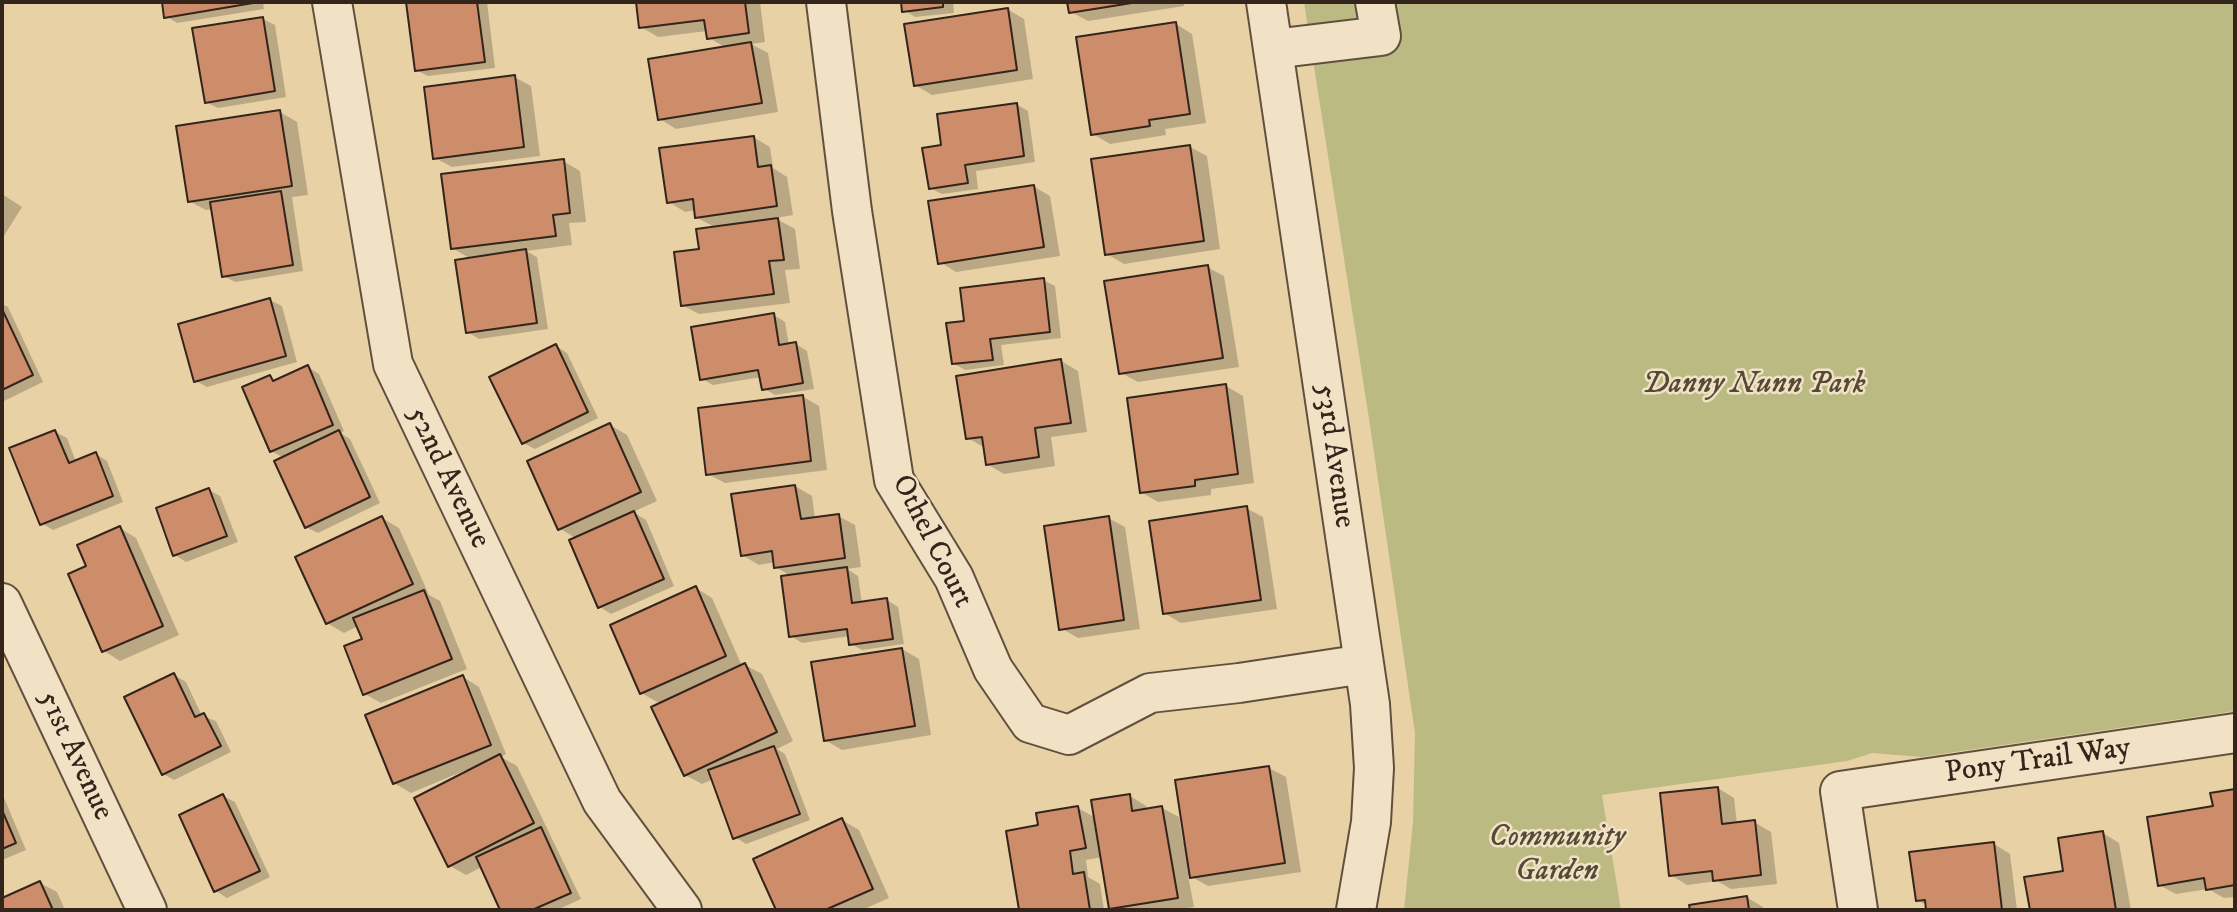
<!DOCTYPE html>
<html>
<head>
<meta charset="utf-8">
<style>
  body { margin:0 }
  #map { position:relative; width:2237px; height:912px; overflow:hidden; background:#e9d1a6; font-family:"IM FELL DW Pica",serif }
  canvas { display:block }
  .frame { position:absolute; inset:0; border:4px solid #33251b; pointer-events:none }
</style>
</head>
<body>
<div id="map">
<canvas width="2237" height="912"></canvas>
<div class="frame"></div>
</div>
<script>
const c = document.querySelector('canvas').getContext('2d');
c.lineJoin = 'round';
function paint(path, color) {
  c.fillStyle = color;
  c.fill(path, 'evenodd');
}
function toPath(rows) {
  const path = new Path2D();
  for (const r of rows) {
    path.moveTo(r[0], r[1]);
    for (let i = 2; i < r.length; i += 2) path.lineTo(r[i], r[i + 1]);
  }
  return path;
}
function stroke(path, color, width, dash) {
  c.strokeStyle = color;
  c.lineWidth = width;
  c.lineCap = dash ? 'butt' : 'round';
  c.setLineDash(dash || []);
  c.stroke(path);
}
function label(font, color, halo, rows, align = 'center') {
  c.font = font + ' "IM FELL DW Pica",serif';
  c.lineWidth = 5;
  c.setLineDash([]);
  c.textBaseline = 'middle';
  c.strokeStyle = halo;
  c.fillStyle = color;
  for (const [text, x, y, turn = 0] of rows) {
    c.save();
    c.translate(x, y);
    c.rotate((+turn || 0) * Math.PI / 180);
    c.textAlign = isNaN(turn) ? turn : align;
    if (halo) c.strokeText(text, 0, 0);
    c.fillText(text, 0, 0);
    c.restore();
  }
}
const green = toPath([
  [1304,2,2235,2,2235,711,1921,757,1872,753,1847,761,1602,795,1621,910,1404,910,1413,822,1415,733,1369,419]
]);
const shadow = toPath([
  [164,2,263,2,264,9,177,23,166,16],
  [407,2,487,2,495,68,428,76,416,70],
  [638,2,760,2,765,42,751,44,768,53,778,112,676,129,660,119,726,48,708,37,707,31,658,37,641,27],
  [903,2,953,2,954,13,915,17,904,10],
  [1069,2,1183,2,1184,6,1088,21,1071,12],
  [1007,9,1024,19,1033,79,932,95,915,85],
  [263,19,275,25,286,97,218,108,206,102],
  [1176,24,1192,34,1206,123,1165,129,1166,135,1110,144,1093,134],
  [514,77,531,86,540,156,452,167,435,158],
  [1016,104,1028,111,1035,162,976,171,978,189,942,194,930,188,943,147],
  [280,112,297,122,308,195,292,197,303,271,235,282,224,276,213,209,206,210,189,201],
  [753,137,770,147,773,168,787,177,793,215,775,218,795,229,800,269,785,270,790,303,699,314,682,305,701,251,716,228,696,217,696,210,685,212,669,202],
  [1190,147,1207,156,1220,249,1124,264,1107,254],
  [563,161,580,171,586,222,569,223,572,245,526,251,537,257,548,329,479,339,468,332,471,259,452,248],
  [1033,186,1050,196,1060,256,956,272,940,262],
  [2,194,22,207,2,239],
  [1207,267,1224,276,1239,367,1138,382,1121,373],
  [1043,280,1055,286,1061,338,1001,345,1004,365,965,370,953,363,966,322],
  [270,300,282,306,297,362,207,387,196,381],
  [2,304,8,307,43,382,2,402],
  [774,315,785,322,789,345,796,344,807,351,814,389,775,395,763,388,761,377,713,385,702,379],
  [556,346,567,353,598,418,535,449,523,443],
  [1061,361,1078,371,1087,432,1051,437,1055,466,1004,474,987,464,985,448,968,438],
  [308,367,319,374,344,431,340,433,350,439,380,503,318,533,306,527,284,458,271,451,270,377,277,381],
  [1226,386,1243,396,1254,483,1211,489,1211,495,1158,502,1141,492],
  [802,396,819,406,827,470,725,483,708,474],
  [610,425,627,435,657,501,633,512,646,520,674,586,611,614,600,607,577,539,559,528],
  [55,432,67,438,76,462,96,454,107,461,123,502,53,530,41,523],
  [795,486,812,496,815,519,838,516,855,525,861,567,847,569,858,576,862,604,887,600,898,607,904,644,862,650,851,644,850,636,802,643,791,636,792,577,776,567,775,562,759,565,742,555],
  [209,490,220,496,238,542,186,562,175,555],
  [1246,508,1263,517,1277,609,1181,623,1164,613],
  [382,518,399,528,429,595,440,601,467,669,381,703,365,694,364,640,358,626,344,633,327,623],
  [1108,518,1125,527,1140,629,1078,638,1061,628],
  [120,528,136,538,179,635,120,661,104,651,89,567],
  [696,588,712,598,742,666,745,665,762,674,793,741,777,749,785,754,810,820,746,844,735,837,713,779,702,784,685,775,661,704,641,693],
  [902,649,919,659,931,735,842,750,825,740],
  [174,675,186,682,202,716,216,721,231,752,174,780,163,774],
  [463,677,479,687,506,754,501,757,517,766,581,899,557,910,502,910,482,867,466,875,450,866,466,770,411,793,394,783],
  [1269,768,1286,777,1301,872,1208,886,1188,875,1194,907,1172,910,1114,910,1110,908,1102,857,1086,860,1088,877,1100,884,1104,910,1020,910,1008,832,1040,827,1078,808,1096,818,1130,796,1146,806,1147,810,1162,808,1179,817,1183,842,1186,841],
  [1718,788,1734,798,1737,824,1754,822,1771,832,1777,884,1731,889,1717,881,1687,885,1671,875],
  [2235,791,2235,897,2224,898,2208,889,2176,894,2159,885,2215,808,2212,795],
  [2,793,26,850,2,860],
  [223,796,235,802,270,877,227,898,216,891],
  [842,820,859,830,889,898,862,910,778,910,755,860],
  [2103,833,2119,843,2131,910,2031,910,2026,879,2065,872],
  [1994,844,2010,854,2017,910,1928,910,1928,906,1917,900],
  [40,883,57,892,65,910,2,910,2,900],
  [1746,897,1763,907,1763,910,1691,910,1691,906]
]);
const building = toPath([
  [162,2,253,2,253,3,164,18,162,2],
  [406,2,477,2,485,62,415,71,406,2],
  [636,2,745,2,749,33,707,39,704,20,639,28,636,2],
  [901,2,943,2,943,7,902,12,901,2],
  [1067,2,1138,2,1069,13,1067,2],
  [1008,8,1017,70,914,86,904,24,1008,8],
  [263,17,275,91,205,103,192,28,263,17],
  [1176,22,1190,114,1149,120,1150,126,1091,135,1076,37,1176,22],
  [751,42,762,103,658,120,648,59,751,42],
  [515,75,524,147,433,159,424,87,515,75],
  [1017,103,1024,156,965,165,968,183,929,189,922,148,941,145,937,114,1017,103],
  [280,110,292,186,188,202,176,126,280,110],
  [754,136,758,167,771,165,777,206,695,218,693,199,667,203,659,148,754,136],
  [1190,145,1204,241,1105,255,1091,159,1190,145],
  [564,159,570,213,553,215,556,236,451,249,441,174,564,159],
  [1034,185,1044,247,938,264,928,201,1034,185],
  [281,191,293,265,222,277,210,202,281,191],
  [778,218,784,260,769,261,774,294,681,306,674,252,699,249,696,229,778,218],
  [526,249,537,323,466,333,455,260,526,249],
  [1208,265,1223,358,1119,374,1104,281,1208,265],
  [1044,278,1050,332,990,339,993,360,952,364,946,323,964,321,960,288,1044,278],
  [270,298,286,356,194,382,178,324,270,298],
  [2,309,33,375,2,390,2,309],
  [774,313,779,345,796,342,803,383,762,390,758,370,700,380,691,327,774,313],
  [556,344,588,412,522,444,489,377,556,344],
  [1061,359,1071,423,1035,428,1039,457,986,465,982,437,966,439,956,376,1061,359],
  [308,365,333,425,270,452,242,387,270,375,273,381,308,365],
  [1226,384,1238,474,1195,480,1195,486,1140,493,1127,398,1226,384],
  [803,395,811,461,706,475,698,408,803,395],
  [610,423,641,492,558,530,527,461,610,423],
  [55,430,69,463,96,452,113,496,40,525,9,448,55,430],
  [339,430,370,497,305,528,274,461,339,430],
  [795,485,801,519,839,514,845,558,774,568,772,551,741,556,731,494,795,485],
  [209,488,227,536,173,556,156,508,209,488],
  [1247,506,1261,600,1163,614,1149,521,1247,506],
  [634,511,664,579,598,608,569,540,634,511],
  [382,516,413,584,326,624,295,557,382,516],
  [1109,516,1124,620,1059,630,1044,526,1109,516],
  [120,526,163,626,102,652,68,574,86,566,77,545,120,526],
  [847,567,852,603,887,598,893,639,849,645,847,629,789,637,781,576,847,567],
  [696,586,726,656,640,694,610,625,696,586],
  [424,590,452,659,363,695,344,646,362,639,353,618,424,590],
  [902,648,915,726,824,741,811,662,902,648],
  [745,663,777,732,684,776,651,707,745,663],
  [174,673,195,717,204,713,221,746,162,775,124,697,174,673],
  [463,675,491,745,393,784,365,715,463,675],
  [774,746,800,814,733,839,708,770,774,746],
  [500,754,534,823,448,867,414,798,500,754],
  [1269,766,1285,863,1190,878,1175,780,1269,766],
  [1718,787,1722,824,1755,820,1761,875,1713,881,1712,871,1669,876,1660,793,1718,787],
  [2235,789,2235,885,2206,890,2204,878,2158,886,2147,817,2213,806,2210,793,2235,789],
  [223,794,260,871,214,892,179,815,223,794],
  [1130,794,1132,811,1162,806,1178,898,1109,909,1091,800,1130,794],
  [1078,806,1086,848,1070,851,1073,874,1084,872,1090,910,1019,910,1006,831,1038,825,1036,813,1078,806],
  [2,810,16,843,2,849,2,810],
  [842,818,873,889,825,910,776,910,753,859,842,818],
  [541,827,571,893,532,910,500,910,476,857,541,827],
  [2103,831,2116,910,2030,910,2024,877,2063,871,2058,838,2103,831],
  [1994,842,2002,910,1926,910,1925,900,1916,901,1909,852,1994,842],
  [40,881,53,910,2,910,2,898,40,881],
  [1747,896,1749,910,1690,910,1689,905,1747,896]
]);
const minor = toPath([
  [332,2,393,364,602,801,682,910],
  [826,2,852,211,894,480,954,578,993,669,1030,723,1069,735,1150,693,1239,683,1364,664],
  [1266,2,1370,704,1374,768,1371,822,1356,910],
  [1273,49,1381,36,1375,2],
  [2,603,147,910],
  [1858,910,1840,791,2235,733]
]);
const parkNames = [
  ["Danny Nunn Park",1754,386],
  ["Community",1557,839],
  ["Garden",1557,873]
];
const streetNames = [
  ["53rd Avenue",1333,456,82],
  ["52nd Avenue",447,478,64],
  ["Othel Court",931,542,63],
  ["51st Avenue",74,756,65],
  ["Pony Trail Way",2038,762,-8]
];
paint(green, '#bcba83');
paint(shadow, '#0003');
paint(building, '#ce8d6a');
stroke(building, '#33251b', 2);
stroke(minor, '#60503e', 42);
stroke(minor, '#f1e1c5', 38);
label('italic 30px', '#554a35', '#f1e1c5', parkNames);
label('30px', '#33251b', '#f1e1c5', streetNames);
</script>
</body>
</html>
